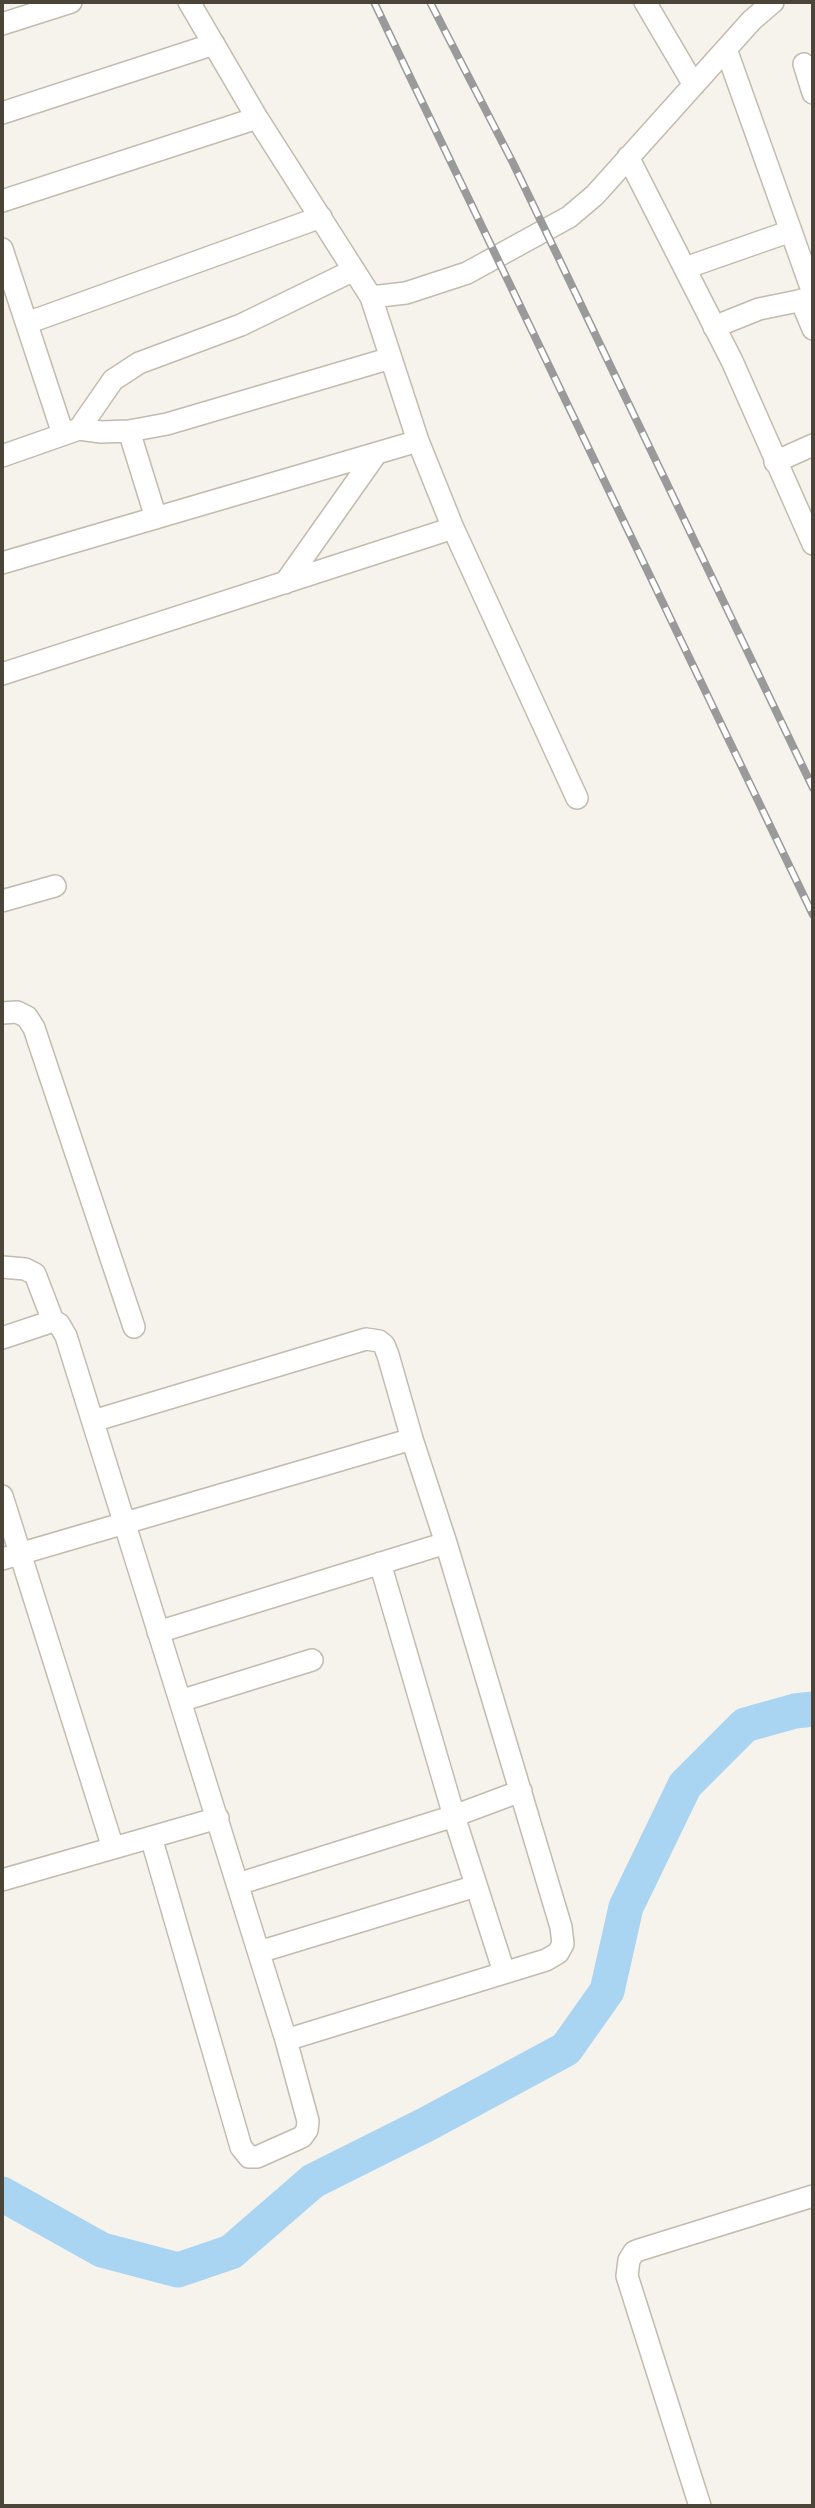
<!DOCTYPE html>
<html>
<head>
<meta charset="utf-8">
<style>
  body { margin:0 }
  #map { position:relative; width:815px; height:2508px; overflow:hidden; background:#f6f3ec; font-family:"Fira Sans Condensed",sans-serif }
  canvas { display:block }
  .frame { position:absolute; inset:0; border:4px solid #4b4439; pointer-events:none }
</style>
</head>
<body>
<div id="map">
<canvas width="815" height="2508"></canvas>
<div class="frame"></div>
</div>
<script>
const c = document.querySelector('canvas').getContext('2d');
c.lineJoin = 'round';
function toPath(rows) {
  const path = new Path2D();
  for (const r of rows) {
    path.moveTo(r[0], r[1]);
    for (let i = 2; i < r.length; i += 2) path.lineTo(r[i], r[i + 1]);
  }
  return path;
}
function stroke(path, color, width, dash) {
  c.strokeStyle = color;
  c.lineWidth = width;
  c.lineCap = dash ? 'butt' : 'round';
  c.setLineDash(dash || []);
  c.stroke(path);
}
const river = toPath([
  [2,2194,102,2250,178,2270,231,2252,313,2181,427,2124,566,2049,607,1991,626,1907,685,1785,745,1725,795,1711,813,1709]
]);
const minor = toPath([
  [189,2,257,118,371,297,406,293,467,273,569,217,595,195,752,20,773,2],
  [645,2,694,85],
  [2,24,71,2],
  [726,49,813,293],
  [804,64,813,93],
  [2,113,214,44],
  [628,157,732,361,813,544],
  [2,201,257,118],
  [2,249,63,434],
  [685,268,791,231],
  [801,300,813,329],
  [27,323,321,217],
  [714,327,759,309,813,298],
  [79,429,113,380,139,363,241,325,354,270],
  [129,431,156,518],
  [2,456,79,429,101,432,129,431,167,424,391,358],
  [775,462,813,445],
  [453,528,577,798],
  [2,563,418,441],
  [285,583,376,454],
  [2,674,453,528,418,441,371,297],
  [2,901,55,886],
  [2,1013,17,1012,27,1017,34,1028,134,1327],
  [2,1267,25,1269,35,1274,53,1321,59,1324,66,1336,286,2040,308,2121,307,2130,302,2137,257,2157,249,2157,241,2147,151,1837],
  [2,1338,53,1321],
  [93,1421,366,1339,379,1341,384,1345,388,1355,412,1439,446,1543,561,1927,563,1944,558,1953,546,1960,286,2040],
  [2,1496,113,1848],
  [2,1559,412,1439],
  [380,1563,454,1816,504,1972],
  [158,1632,446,1543],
  [180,1701,312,1660],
  [2,1880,218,1818],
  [238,1884,454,1816,521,1791],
  [259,1952,476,1886],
  [700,2506,627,2276,629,2260,634,2252,639,2250,813,2196]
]);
const rail = toPath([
  [374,2,813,915],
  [430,2,513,163,813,788]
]);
stroke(river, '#a9d4f2', 35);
stroke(minor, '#c2bbae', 24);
stroke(minor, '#fff', 21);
stroke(rail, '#9a9a9a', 8);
stroke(rail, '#fff', 5, [16]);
</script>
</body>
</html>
